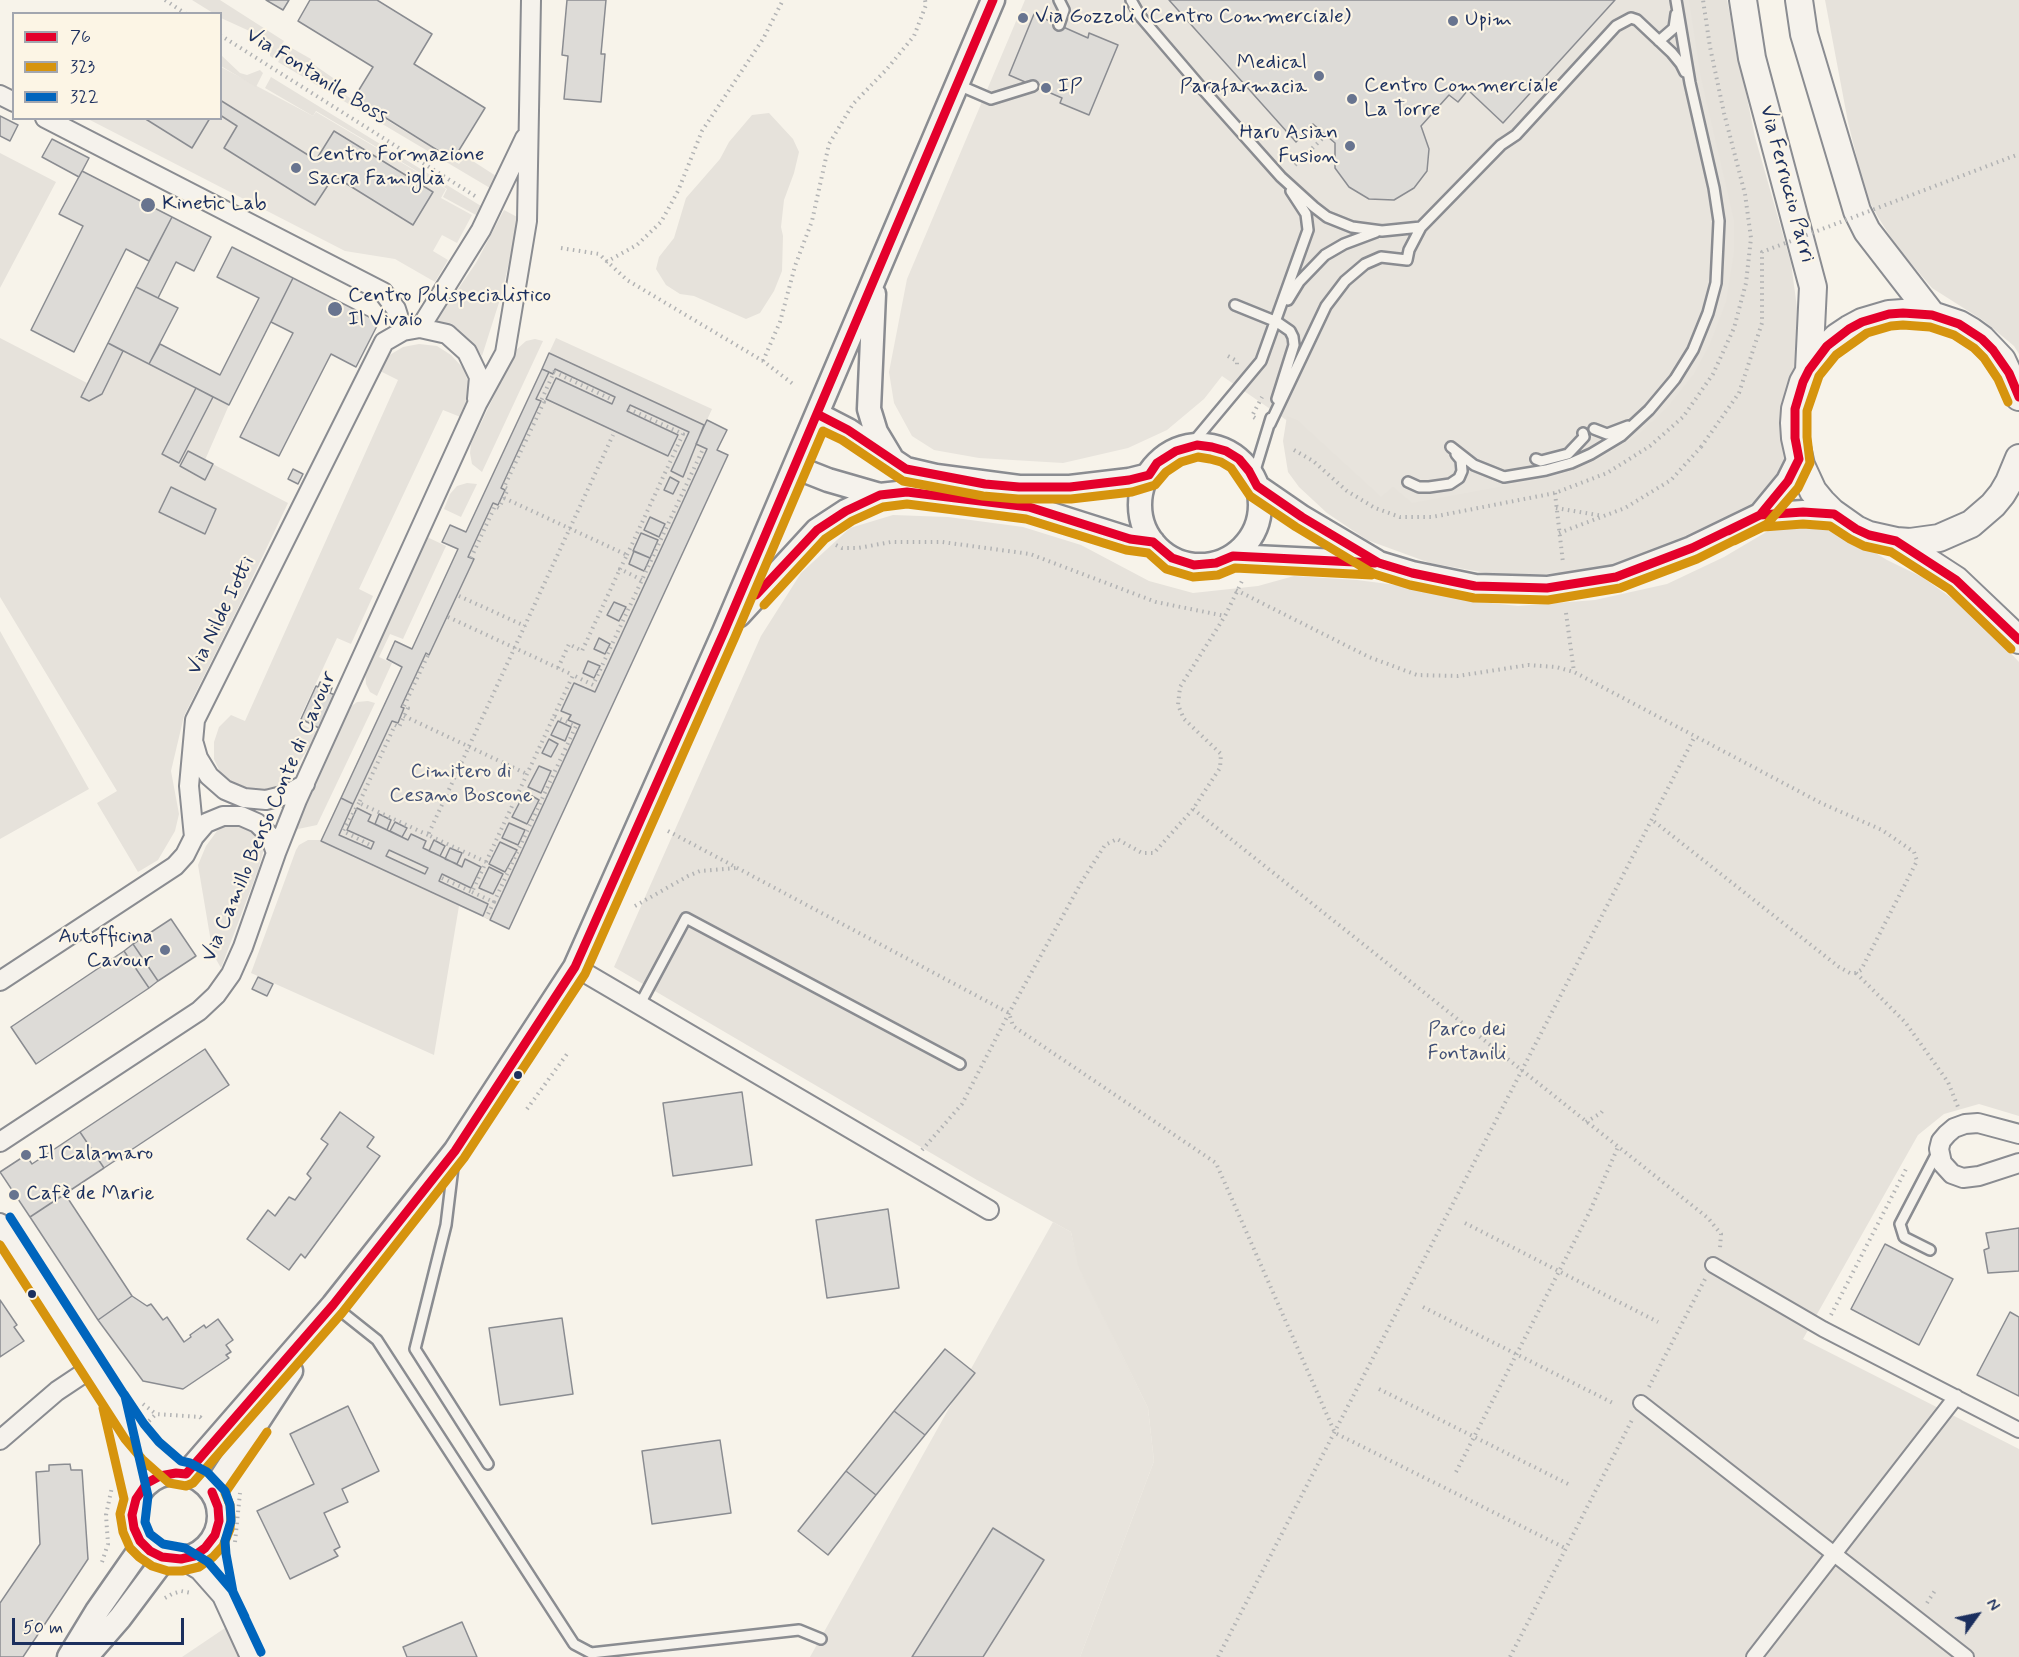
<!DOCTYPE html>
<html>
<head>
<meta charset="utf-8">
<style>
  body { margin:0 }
  #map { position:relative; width:2019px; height:1657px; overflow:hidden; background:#f7f3ea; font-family:Mynerve,sans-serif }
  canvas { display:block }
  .legend { position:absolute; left:12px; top:12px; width:210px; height:108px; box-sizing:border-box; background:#fcf5e5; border:2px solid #a2a6af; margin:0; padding:8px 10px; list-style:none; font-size:18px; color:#1b2f5e }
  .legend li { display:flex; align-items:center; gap:12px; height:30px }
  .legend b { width:30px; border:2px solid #a2a6af }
  .north { position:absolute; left:1947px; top:1585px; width:60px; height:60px; -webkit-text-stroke:4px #fcf5e5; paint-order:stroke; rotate:57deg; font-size:16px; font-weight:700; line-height:24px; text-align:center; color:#1b2f5e }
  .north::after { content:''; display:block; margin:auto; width:21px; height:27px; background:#1b2f5e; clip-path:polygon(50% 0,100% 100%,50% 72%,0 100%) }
  .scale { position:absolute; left:12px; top:1618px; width:172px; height:27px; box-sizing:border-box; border:3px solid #1b2f5e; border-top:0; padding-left:8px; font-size:18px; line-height:21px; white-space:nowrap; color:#1b2f5e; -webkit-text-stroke:4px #fcf5e5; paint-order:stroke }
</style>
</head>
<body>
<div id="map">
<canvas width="2019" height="1657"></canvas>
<ul class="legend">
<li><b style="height:8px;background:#e4002b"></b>76</li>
<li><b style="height:8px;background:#d6940e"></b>323</li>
<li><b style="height:8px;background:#0065bd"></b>322</li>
</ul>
<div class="north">N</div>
<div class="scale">50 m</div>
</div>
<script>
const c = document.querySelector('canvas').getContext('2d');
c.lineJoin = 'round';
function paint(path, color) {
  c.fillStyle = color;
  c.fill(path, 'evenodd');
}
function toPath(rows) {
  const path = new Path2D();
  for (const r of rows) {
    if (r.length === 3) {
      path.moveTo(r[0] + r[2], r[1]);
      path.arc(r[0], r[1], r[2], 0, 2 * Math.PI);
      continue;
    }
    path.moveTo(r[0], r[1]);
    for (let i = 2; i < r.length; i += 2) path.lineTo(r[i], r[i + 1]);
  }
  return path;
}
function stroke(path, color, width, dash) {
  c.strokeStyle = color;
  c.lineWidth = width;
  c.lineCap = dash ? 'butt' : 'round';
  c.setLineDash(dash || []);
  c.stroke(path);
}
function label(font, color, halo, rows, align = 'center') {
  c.font = font + ' Mynerve,sans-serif';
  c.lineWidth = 4.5;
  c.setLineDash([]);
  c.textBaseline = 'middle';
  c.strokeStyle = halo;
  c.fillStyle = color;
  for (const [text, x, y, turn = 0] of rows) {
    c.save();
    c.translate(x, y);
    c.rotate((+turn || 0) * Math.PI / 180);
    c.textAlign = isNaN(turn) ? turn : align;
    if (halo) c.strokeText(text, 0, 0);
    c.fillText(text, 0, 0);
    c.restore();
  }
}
const built = toPath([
  [1025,0,1694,0,1738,231,1733,289,1718,343,1685,394,1649,431,1611,457,1562,478,1417,507,1381,500,1298,428,1222,376,1204,399,1167,430,1128,448,1063,463,979,458,934,450,912,436,894,403,889,372,907,279],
  [221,67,313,116,316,112,446,189,441,198,472,215,457,243,442,235,433,251,448,260,435,282,395,259,345,251,88,119,220,118],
  [1053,1222,1071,1232,1079,1266,1148,1408,1154,1461,1080,1657,810,1657],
  [225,1628,240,1657,182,1657]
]);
const green = toPath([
  [192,0,220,0,284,41,273,58,270,56,270,48,267,39,221,18,220,14,213,13],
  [1689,0,1727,0,1755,137,1791,263,1798,315,1796,363,1791,412,1791,453,1781,478,1762,501,1714,529,1656,555,1585,572,1503,576,1430,563,1367,540,1327,513,1299,487,1288,472,1283,441,1287,416,1297,420,1381,497,1393,487,1412,503,1558,476,1598,460,1638,435,1667,408,1694,374,1710,344,1726,302,1734,252,1734,220,1701,78],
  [1825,0,2019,0,2019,354,2014,346,1984,321,1932,288,1897,247,1878,217,1866,195,1848,122],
  [288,46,311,59,310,62,336,80,332,87,459,164,465,156,496,176,490,188,278,62],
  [221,55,240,73,247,75,260,70,263,73,256,87,221,66],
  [271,77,481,206,476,215,443,197,447,189,316,111,313,116,265,88],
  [769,113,793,139,799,152,794,173,784,200,781,227,783,236,782,271,774,291,760,313,746,319,694,296,680,294,666,285,656,269,659,257,674,238,686,198,720,159,729,142,752,115],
  [0,153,56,182,0,288],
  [504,210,519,218,502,293,482,356,469,339,457,328,436,321,476,263],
  [0,338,87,383,108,343,229,405,205,460,288,503,237,610,184,716,171,771,179,814,175,831,158,860,138,872,97,803,117,791,0,597],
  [556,338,712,409,707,420,727,430,718,450,728,455,509,929,459,906,434,1055,251,973,296,850,299,845,308,840,321,840,401,667,387,659,395,641,412,649,458,550,442,542,450,525,466,532],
  [535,339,543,341,482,472,472,464,470,453,471,444,516,350,526,341],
  [419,344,437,346,451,355,463,368,469,384,469,401,463,418,443,410,359,589,373,596,351,644,337,638,298,722,317,732,311,744,291,775,279,786,264,792,247,792,232,786,221,774,214,759,214,742,219,727,231,715,245,721,398,380,378,370,388,356,403,347],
  [467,483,477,484,461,517,444,509,450,494,457,486],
  [893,515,948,517,1023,527,1081,545,1149,581,1193,593,1258,586,1294,576,1357,580,1404,586,1463,600,1518,606,1595,600,1667,584,1724,557,1773,528,1807,518,1834,527,1887,560,1922,577,1974,614,2019,662,2019,1116,1979,1104,1944,1114,1918,1135,1803,1339,2019,1449,2019,1657,1080,1657,1154,1461,1148,1408,1078,1266,1071,1232,977,1180,614,967,761,636,801,573,850,528],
  [427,537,446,546,403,639,390,634,379,657,392,663,377,696,370,692,366,684,365,672],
  [0,631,89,789,0,839],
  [368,701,375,703,317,825,298,829,290,836,349,708,357,702],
  [235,824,247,826,257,835,264,849,258,870,221,968,213,954,198,865,206,846,217,831,225,825]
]);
const building = toPath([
  [266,0,289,0,283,10,266,0],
  [310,0,377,0,432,34,414,64,485,108,453,160,354,98,373,67,298,21,310,0],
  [567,0,606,0,601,54,605,54,601,102,564,99,568,56,562,55,567,0],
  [1169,0,1615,0,1503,123,1468,90,1458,102,1449,95,1421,126,1429,149,1427,171,1414,188,1394,200,1369,199,1349,187,1335,168,1335,143,1313,124,1296,142,1169,0],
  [1034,14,1088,38,1089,33,1118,45,1089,115,1060,103,1062,98,1009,75,1034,14],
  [220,100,316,160,334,131,433,192,413,225,334,176,315,205,224,148,237,126,220,115,220,100],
  [0,116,18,125,10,141,0,136,0,116],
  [144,118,210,118,192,148,144,118],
  [52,139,89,158,79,177,42,157,52,139],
  [82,171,172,217,149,261,126,249,74,352,31,330,83,226,59,214,82,171],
  [172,217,211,237,194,271,176,262,158,298,136,287,172,217],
  [232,247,293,278,229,405,149,364,160,344,220,375,259,298,217,277,232,247],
  [293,278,379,322,356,367,331,354,279,456,240,437,293,333,271,322,293,278],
  [136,287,178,308,149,364,108,343,136,287],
  [108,343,123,351,102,394,89,401,81,397,108,343],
  [549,353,704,425,683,477,671,471,689,432,630,405,627,411,678,435,668,456,546,399,556,378,612,404,615,397,555,369,553,374,542,369,549,353],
  [542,369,549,372,536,399,541,401,501,488,505,490,498,505,493,503,468,557,474,559,429,655,426,653,401,707,404,708,398,723,392,721,353,804,341,798,402,667,387,659,395,641,412,649,458,549,442,542,450,525,466,532,542,369],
  [196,388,213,397,179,463,162,454,196,388],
  [707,420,727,430,717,450,728,455,509,929,490,920,580,725,568,720,571,715,561,711,574,683,595,692,707,449,696,444,707,420],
  [188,451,213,464,205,480,180,466,188,451],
  [293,469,303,474,298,484,288,479,293,469],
  [670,477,679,482,673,494,664,490,670,477],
  [171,487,216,509,205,534,159,512,171,487],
  [650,517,665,524,659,537,644,530,650,517],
  [641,533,658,540,650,558,633,551,641,533],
  [634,551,650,558,644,571,629,564,634,551],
  [614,602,626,607,619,621,607,615,614,602],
  [599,638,610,644,605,654,594,649,599,638],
  [588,661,600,666,594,678,583,673,588,661],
  [320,682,332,688,330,693,335,695,319,728,301,719,316,686,318,687,320,682],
  [558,721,571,727,565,741,551,735,558,721],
  [549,739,558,744,551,757,542,753,549,739],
  [539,766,551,771,541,793,528,787,539,766],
  [525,792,539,800,527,824,512,817,525,792],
  [341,798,353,804,339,835,371,849,374,842,347,830,357,808,371,815,368,821,387,830,408,840,411,834,426,841,423,848,440,856,462,867,465,859,481,867,471,888,442,874,439,881,488,904,483,916,321,841,341,798],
  [389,850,428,868,425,874,386,856,389,850],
  [379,814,391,820,387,830,375,824,379,814],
  [395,822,407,828,402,837,390,831,395,822],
  [509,823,525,830,518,845,502,838,509,823],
  [434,840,445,846,440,856,429,851,434,840],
  [500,842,517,850,505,872,489,864,500,842],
  [450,848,462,853,457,864,445,859,450,848],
  [489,867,503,874,493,894,479,888,489,867],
  [171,919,196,956,158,981,133,944,171,919],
  [133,944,158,981,149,988,124,951,133,944],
  [124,951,149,988,36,1064,11,1027,124,951],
  [258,977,273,984,267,996,252,989,258,977],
  [205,1049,229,1085,104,1168,80,1132,205,1049],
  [742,1092,752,1165,673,1176,663,1103,742,1092],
  [340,1112,374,1137,367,1147,380,1156,305,1258,301,1254,289,1270,247,1239,268,1210,275,1216,289,1197,295,1200,311,1178,307,1174,328,1144,321,1139,340,1112],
  [80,1132,104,1168,30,1217,0,1172,26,1155,32,1164,80,1132],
  [65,1194,132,1296,98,1320,30,1217,65,1194],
  [888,1209,899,1288,827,1298,816,1220,888,1209],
  [2019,1228,2019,1271,1988,1273,1984,1250,1989,1248,1986,1233,2019,1228],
  [1885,1244,1953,1279,1919,1345,1851,1309,1885,1244],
  [132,1296,147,1306,151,1304,163,1320,167,1317,184,1342,191,1337,190,1335,204,1325,206,1328,218,1319,233,1340,226,1345,231,1352,226,1355,229,1358,183,1389,143,1381,98,1320,132,1296],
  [0,1300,17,1325,14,1327,24,1341,0,1357,0,1300],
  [2010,1312,2019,1317,2019,1396,1977,1375,2010,1312],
  [562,1318,573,1394,500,1405,489,1328,562,1318],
  [945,1349,975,1373,925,1435,894,1411,945,1349],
  [348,1406,379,1471,342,1489,348,1502,324,1513,340,1547,334,1550,338,1556,290,1579,257,1511,314,1484,290,1434,348,1406],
  [894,1411,925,1435,876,1495,846,1471,894,1411],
  [720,1440,731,1513,652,1524,642,1451,720,1440],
  [70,1464,71,1470,82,1470,88,1559,23,1657,0,1657,0,1603,40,1544,36,1472,49,1471,49,1465,70,1464],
  [846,1471,876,1495,828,1555,798,1531,846,1471],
  [993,1528,1044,1560,983,1657,912,1657,993,1528],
  [462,1622,477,1657,407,1657,403,1647,462,1622]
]);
const path = toPath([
  [165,0,186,14],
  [220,35,475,196],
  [1295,165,1326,135],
  [561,248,599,254,627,280,763,361,793,384],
  [606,262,637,245,661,222,678,191,702,131,763,39,783,0],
  [1228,356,1237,361,1237,365],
  [763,361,780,322,795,266,812,221,829,144,853,104,886,70,914,36,926,5,925,0],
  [1255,418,1252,416,1262,397],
  [1294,450,1313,461,1347,491,1375,508,1400,517,1432,517,1555,493,1607,473,1650,446,1683,417,1713,374,1734,328,1746,283,1751,238,1745,194,1724,113,1710,47,1703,0],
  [1555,493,1563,563],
  [504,498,627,555,620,569,642,580],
  [1556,508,1603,516],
  [1559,533,1625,508,1671,480,1701,447],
  [836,545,842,548,858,548,891,542,942,542,1030,554,1156,602,1225,616],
  [627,555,683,434,629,409],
  [471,558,495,506,499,508,508,489,504,487,544,402,541,401,554,372,613,400],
  [1236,590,1369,657,1417,675,1458,676,1528,665,1556,667,1574,672,1821,803,1882,830,1914,852,1917,861,1861,970,1856,973,1850,973,1839,967,1651,819],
  [459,596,525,626],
  [1566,613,1574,672],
  [448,617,573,675],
  [558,668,569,644,582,651,620,569],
  [404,716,527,774],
  [554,716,573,675,593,685,703,449],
  [359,803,343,831,372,846],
  [1193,809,1708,1218,1721,1234,1720,1248],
  [668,831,1009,1013,1013,1026,1216,1163,1335,1433,1565,1548],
  [428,835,359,803,395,725,399,727,408,708,404,706,428,655],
  [486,862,554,716,576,726,494,902],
  [442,878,472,892,486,862,428,835,613,435],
  [472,892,494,902,486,918],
  [635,906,688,876,700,871,736,868],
  [1856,973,1905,1022,1948,1082,1958,1107],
  [527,1109,567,1054],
  [1586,1122,1601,1113,1605,1108],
  [922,1150,962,1104,1009,1013,1082,881,1105,845,1117,839,1142,853,1154,853,1193,809,1220,768,1221,754,1184,719,1178,705,1180,687,1225,616,1242,581],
  [1465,1223,1658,1322],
  [1423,1307,1615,1404],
  [1831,1315,1906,1169],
  [1649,1387,1705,1279],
  [1379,1389,1572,1486],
  [143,1404,156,1414],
  [149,1421,156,1414,200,1417,204,1421],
  [1456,1472,1590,1211,1618,1147],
  [235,1542,240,1493],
  [102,1562,108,1544,106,1515,112,1487],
  [165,1598,172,1594,181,1591,191,1593],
  [1927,1603,1936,1589],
  [1218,1657,1695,736],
  [1510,1657,1633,1418]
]);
const service = toPath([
  [1131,0,1140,16,1199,85,1281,177,1314,207,1327,217,1352,227,1382,231,1421,227],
  [1059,25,1064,10,1059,0],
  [1659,41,1674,28,1676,14],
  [956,84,991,99,1033,86],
  [1288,300,1299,282,1325,255,1344,244,1376,232],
  [1235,305,1277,322,1290,331,1293,337,1294,345,1277,399],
  [1270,424,1326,306,1345,281,1365,264,1381,257,1407,260,1409,250,1421,227,1501,145,1516,135,1616,26,1631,18,1637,20,1672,53,1681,64,1685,72],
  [1594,429,1607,434,1628,426],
  [1190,446,1261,361,1308,230,1306,214,1291,191],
  [1451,447,1474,465,1504,477,1546,470,1571,463,1591,454,1621,436,1649,410,1675,379,1693,350,1708,313,1716,283,1719,221,1714,188,1690,83,1676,0],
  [1536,459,1541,461,1568,454,1584,437,1583,433],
  [1253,477,1271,418],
  [1408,482,1419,487,1429,487,1450,484,1459,478,1462,471,1461,460,1456,454],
  [640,1004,686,918,960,1064],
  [454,1159,446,1225,415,1349,488,1464],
  [1930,1250,1904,1237,1900,1224,1938,1151],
  [333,1305,377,1340,574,1644,591,1653,799,1630,821,1639]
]);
const pedestrian = toPath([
  [1713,1265,1823,1329,2019,1430],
  [1641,1403,1966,1657],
  [1754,1657,1956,1397]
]);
const minor = toPath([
  [0,95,14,102],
  [45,118,383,292,396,309,403,331],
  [420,328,481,230,525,138],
  [194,744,198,758,209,776,225,790,244,798,266,800,286,795,305,784],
  [194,837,206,823,223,816,241,816,257,823,270,836,276,853],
  [575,967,989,1210],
  [0,981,175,866,185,855,194,837,189,786,195,720,384,342,403,331,420,328,447,334,467,352,479,377,477,399],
  [2019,1134,1978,1123,1965,1124,1954,1128,1947,1134,1941,1141,1939,1149,1942,1163,1952,1174,1963,1178,1979,1176,2019,1163],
  [0,1142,199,1011,216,995,231,974,243,947,276,853,297,800,477,404,505,353,527,221,531,0],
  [0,1223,129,1424,150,1450,176,1473],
  [118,1415,136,1499],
  [0,1440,57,1391,93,1367],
  [213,1539,221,1595],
  [181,1559,199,1570,222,1596,250,1657]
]);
const tertiary = toPath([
  [874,294,869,409,876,432,891,457],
  [817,414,848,430,906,469,936,476,1019,487,1070,487,1129,480,1149,475],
  [1200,505,60],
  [795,467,828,480,880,495,907,492,1029,507,1130,539,1153,542],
  [1257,486,1302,517,1376,561],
  [1760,515,1788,481,1799,459],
  [1233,556,1379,563,1412,573,1475,586,1547,588,1616,577,1692,548,1760,515,1803,512,1834,514],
  [739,615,817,530,846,511,880,495],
  [176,1516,43],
  [186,1474,333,1305,455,1151,575,967,724,632,993,0],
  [212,1492,291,1371],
  [69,1657,97,1611,143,1545],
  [86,1657,120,1618,165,1558]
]);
const secondary = toPath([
  [1743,0,1752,58,1813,287,1809,370],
  [1799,0,1804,34,1857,211,1867,231,1932,315],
  [2019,397,2002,360,1982,339,1971,331,1959,324,1932,315,1903,313,1889,314,1862,322,1849,329,1837,337,1817,357,1803,382,1795,409,1794,423,1795,438,1801,465,1813,491,1822,502,1832,512,1856,529,1869,535,1896,541,1910,542,1939,538,1971,524,1993,505,2002,494,2009,482,2019,458],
  [1896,541,1956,580,2019,640]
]);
const pathBridge = toPath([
  [1701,447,1739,393,1762,323,1762,252,2019,154]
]);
const bus1 = toPath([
  [817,414,848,430,906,469,985,484,1019,487,1070,487,1129,480,1149,475,1157,463,1176,451,1197,445,1212,447,1226,451,1239,459,1249,471,1257,486,1302,517,1379,563,1412,573,1475,586,1547,588,1616,577,1692,548,1760,515,1788,481,1799,459,1795,438,1795,409,1803,382,1809,370,1827,346,1849,329,1862,322,1889,314,1903,313,1932,315,1959,324,1982,339,1993,350,2009,373,2019,397],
  [1728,531,1760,515,1803,512,1834,514,1856,529,1869,535,1896,541,1956,580,2019,640],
  [756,595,817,530,846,511,880,495,907,492,1029,507,1130,539,1153,542,1172,558,1194,565,1216,563,1233,556,1375,563],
  [186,1474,333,1305,455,1151,575,967,724,632,993,0],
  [186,1474,176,1473,160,1476,147,1483,136,1499,132,1515,134,1528,140,1541,150,1551,162,1557,181,1559,194,1556,205,1548,215,1535,219,1521,218,1507,212,1492]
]);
const bus2 = toPath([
  [1734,541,1763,527,1803,524,1830,526,1850,539,1864,546,1891,552,1949,589,2011,649],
  [764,605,825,539,852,521,883,507,907,504,1026,519,1126,550,1148,553,1166,569,1193,577,1218,575,1235,568,1372,575],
  [0,1245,125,1439,142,1459,169,1483,186,1486,193,1483,342,1313,464,1158,585,974,735,637,823,431,842,440,903,481,983,496,1018,499,1071,499,1132,492,1155,485,1166,472,1181,462,1198,457,1210,459,1221,462,1231,468,1250,496,1296,527,1374,574,1410,585,1474,598,1548,600,1620,588,1697,559,1767,524,1798,488,1810,463,1807,437,1807,411,1819,376,1836,355,1867,333,1891,326,1903,325,1930,327,1954,335,1974,348,1984,358,1998,379,2008,402],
  [103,1408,124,1499,120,1514,123,1532,130,1548,139,1557,152,1566,168,1571,182,1571,199,1567,213,1557,223,1546,230,1529,231,1517,230,1505,225,1493,267,1432]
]);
const bus3 = toPath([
  [10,1217,125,1396,148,1496,145,1522,150,1534,163,1544,185,1548,208,1562,232,1590,261,1652],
  [124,1394,144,1424,159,1442,181,1461,190,1463,207,1472,225,1491,230,1505,231,1521,225,1541,226,1554,233,1592,245,1617]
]);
const markers = [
  [1023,18,6,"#68748f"],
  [1453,21,6,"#68748f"],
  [1319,76,6,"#68748f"],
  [1046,88,6,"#68748f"],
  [1352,99,6,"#68748f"],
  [1350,146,6,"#68748f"],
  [296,168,6,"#68748f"],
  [148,205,8,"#68748f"],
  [335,309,8,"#68748f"],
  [165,950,6,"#68748f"],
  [518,1075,5,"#1b2f5e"],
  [26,1155,6,"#68748f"],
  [14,1195,6,"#68748f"],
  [32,1294,5,"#1b2f5e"]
];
const poiNames = [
  ["Via Gozzoli (Centro Commerciale)",1035,18],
  ["Upim",1465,21],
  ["Medical",1307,64,"right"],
  ["Parafarmacia",1307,88,"right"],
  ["Centro Commerciale",1364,87],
  ["La Torre",1364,111],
  ["IP",1058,88],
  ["Haru Asian",1338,134,"right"],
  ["Fusion",1338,158,"right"],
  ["Centro Formazione",308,156],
  ["Sacra Famiglia",308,180],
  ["Kinetic Lab",162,205],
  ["Centro Polispecialistico",348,297],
  ["Il Vivaio",348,321],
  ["Autofficina",153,938,"right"],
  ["Cavour",153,962,"right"],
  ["Il Calamaro",38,1155],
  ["Cafè de Marie",26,1195]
];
const streetNames = [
  ["Via Fontanile Boss",316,77,32],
  ["Via Ferruccio Parri",1786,184,75],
  ["Via Nilde Iotti",222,616,-64],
  ["Via Camillo Benso Conte di Cavour",270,817,-67]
];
const parkNames = [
  ["Cimitero di",461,773],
  ["Cesano Boscone",461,797],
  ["Parco dei",1467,1031],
  ["Fontanili",1467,1055]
];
paint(built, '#e8e4dd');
paint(green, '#e6e2db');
paint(building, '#dddbd7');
stroke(building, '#8a8c91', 1.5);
stroke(service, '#8a8c91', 14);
stroke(pedestrian, '#8a8c91', 18);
stroke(minor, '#8a8c91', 22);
stroke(tertiary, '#8a8c91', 27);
stroke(secondary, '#8a8c91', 30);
stroke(path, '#b2b3b4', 4, [1.5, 4.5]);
stroke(service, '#f5f2ec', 9);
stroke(pedestrian, '#f5f2ec', 14);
stroke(minor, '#f5f2ec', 18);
stroke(tertiary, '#f5f2ec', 22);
stroke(secondary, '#f5f2ec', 26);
stroke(pathBridge, '#b2b3b4', 4, [1.5, 4.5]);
stroke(bus1, '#e4002b', 9);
stroke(bus2, '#d6940e', 9);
stroke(bus3, '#0065bd', 9);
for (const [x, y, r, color] of markers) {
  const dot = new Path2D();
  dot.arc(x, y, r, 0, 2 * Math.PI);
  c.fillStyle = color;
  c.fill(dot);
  stroke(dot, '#fcf5e5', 2);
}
label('21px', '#1b2f5e', '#fcf5e5', poiNames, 'left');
label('21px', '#1b2f5e', '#fcf5e5', streetNames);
label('21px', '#425176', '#fcf5e5', parkNames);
</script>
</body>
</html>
